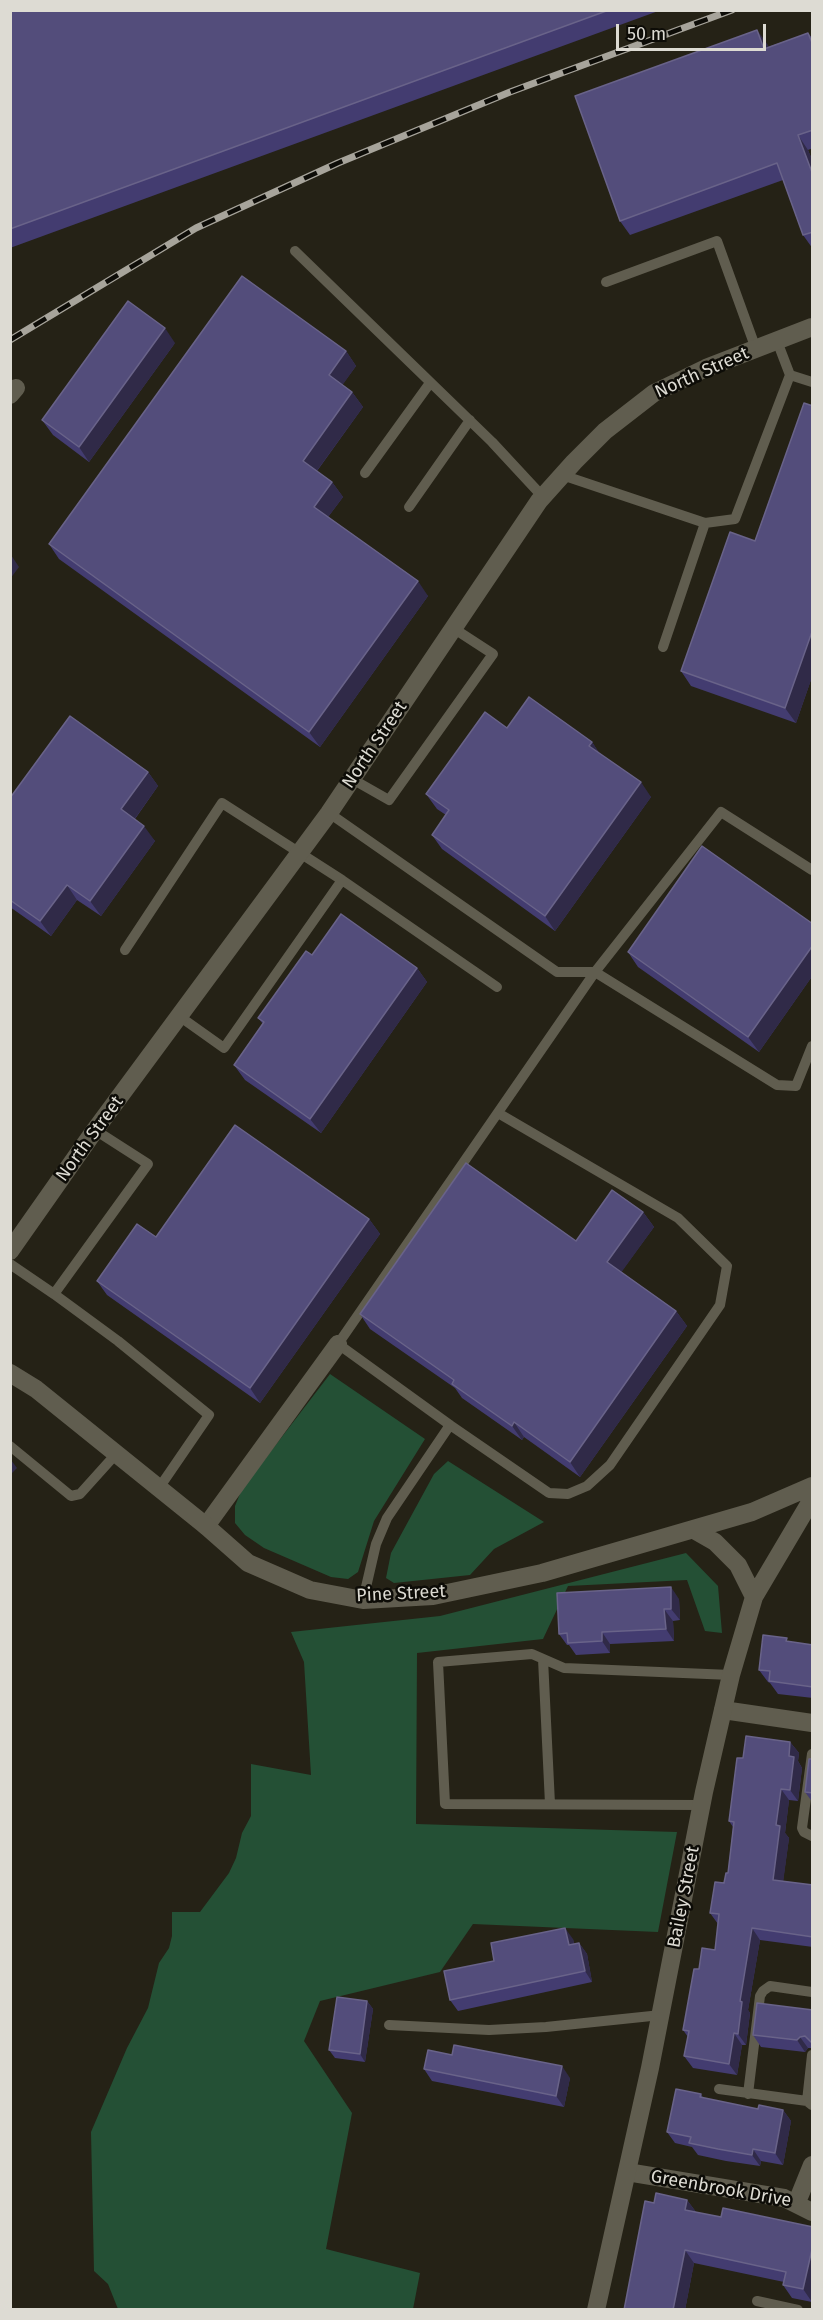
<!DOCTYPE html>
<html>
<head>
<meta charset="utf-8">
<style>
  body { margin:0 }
  #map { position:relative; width:823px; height:2320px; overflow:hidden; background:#252216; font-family:"Fira Sans",sans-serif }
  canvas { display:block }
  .frame { position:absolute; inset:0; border:12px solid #dddbd3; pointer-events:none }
  .scale { position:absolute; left:616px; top:24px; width:150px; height:27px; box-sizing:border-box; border:3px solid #dddbd3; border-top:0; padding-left:8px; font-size:18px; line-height:21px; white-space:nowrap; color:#dddbd3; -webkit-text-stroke:4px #0d0c07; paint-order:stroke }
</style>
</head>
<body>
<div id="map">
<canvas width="823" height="2320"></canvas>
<div class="frame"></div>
<div class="scale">50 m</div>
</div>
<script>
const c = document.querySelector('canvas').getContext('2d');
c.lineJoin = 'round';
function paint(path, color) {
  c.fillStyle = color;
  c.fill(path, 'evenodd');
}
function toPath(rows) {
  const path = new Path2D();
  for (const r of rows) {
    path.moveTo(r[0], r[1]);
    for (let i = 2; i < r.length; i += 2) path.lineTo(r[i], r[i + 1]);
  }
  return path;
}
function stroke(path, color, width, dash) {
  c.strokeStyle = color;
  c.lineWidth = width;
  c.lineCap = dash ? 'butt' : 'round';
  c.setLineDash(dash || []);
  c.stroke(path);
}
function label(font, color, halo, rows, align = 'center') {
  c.font = font + ' "Fira Sans",sans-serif';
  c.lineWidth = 5;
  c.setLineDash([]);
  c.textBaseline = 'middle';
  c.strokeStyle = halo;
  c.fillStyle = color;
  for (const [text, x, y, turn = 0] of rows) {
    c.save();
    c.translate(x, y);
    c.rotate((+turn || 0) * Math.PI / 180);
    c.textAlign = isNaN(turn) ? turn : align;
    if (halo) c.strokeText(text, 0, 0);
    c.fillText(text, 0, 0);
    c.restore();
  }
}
const green = toPath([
  [330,1374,425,1439,374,1521,358,1572,348,1579,331,1577,264,1548,245,1535,235,1523,235,1506,242,1489],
  [448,1461,544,1522,494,1549,470,1575,394,1583,386,1578,391,1553,434,1474],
  [686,1553,718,1586,722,1633,705,1631,687,1580,568,1586,543,1639,417,1653,416,1824,677,1832,658,1932,473,1924,440,1972,320,2001,304,2041,352,2113,326,2249,420,2273,413,2309,118,2309,108,2284,94,2271,91,2132,127,2048,148,2008,159,1963,169,1948,172,1936,172,1912,200,1912,229,1873,236,1858,242,1833,251,1816,251,1764,311,1775,304,1662,291,1632,440,1616]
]);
const lane = toPath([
  [295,251,492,442,543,497],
  [606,282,717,241,756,349],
  [790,375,812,382],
  [365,473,430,383],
  [562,475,705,523,663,647],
  [409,507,470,420],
  [705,523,735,519,790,375,777,341],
  [352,779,389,800,493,654,453,628],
  [329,813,557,972,595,972,777,1085,796,1086,812,1046],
  [342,880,497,987],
  [125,950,222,803,342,880,224,1048,179,1016],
  [498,1113,678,1218,727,1266,720,1305,610,1465,587,1486,568,1494,549,1493,450,1425,338,1344,595,972,721,812,812,870],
  [10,1264,54,1294,148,1164,95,1130],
  [54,1294,118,1341,209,1415,159,1488],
  [10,1446,71,1496,80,1494,116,1454],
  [363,1600,376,1544,387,1518,450,1425],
  [543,1659,550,1804],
  [812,1754,802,1828,804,1832,812,1836],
  [701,1805,445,1804,438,1662,532,1654,564,1668,731,1675],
  [389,2025,489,2030,546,2027,661,2015],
  [719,2089,807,2101,812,2105],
  [748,2094,760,1996,763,1991,770,1986,812,1992],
  [807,2101,812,2055],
  [757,2301,798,2310]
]);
const street = toPath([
  [10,395,16,388],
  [10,1251,95,1130,329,813,539,501,574,462,605,431,654,393,706,368,812,327],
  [206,1526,338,1344],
  [723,1710,812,1723],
  [627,2172,784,2198,812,2212],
  [797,2202,812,2165]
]);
const secondary = toPath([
  [10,1373,36,1389,206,1526,248,1563,310,1590,363,1600,433,1596,542,1573,752,1512,812,1486],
  [694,1530,715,1542,738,1565,754,1597],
  [596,2310,650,2068,704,1792,731,1675,754,1597,812,1499]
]);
const rail = toPath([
  [10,340,196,228,338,163,510,92,732,10]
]);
const wall = toPath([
  [10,10,661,10,10,248],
  [808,33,813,39,813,148,808,150,813,162,813,249,803,235,783,180,630,235,620,221,768,45,768,47],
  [175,343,89,462,53,435,42,420],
  [346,351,356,366,342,385,352,392,363,407,317,471,332,482,343,497,328,517,428,596,320,747,59,559,49,544],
  [813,406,813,674,796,723,691,686,681,671,755,541],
  [507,728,592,742,599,753,651,797,555,931,442,849,432,835,446,815,437,809,426,794],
  [148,772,158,786,135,819,155,841,101,916,77,900,51,936,10,907,10,798],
  [813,924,813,975,759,1052,638,967,628,952],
  [312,955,417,968,427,982,321,1133,245,1080,234,1065,263,1024,258,1018],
  [643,1212,654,1227,621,1272,676,1311,687,1326,580,1477,524,1437,522,1440,462,1398,455,1388,370,1329,360,1314,576,1241],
  [369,1219,380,1234,260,1403,107,1295,97,1281,156,1237],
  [679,1599,680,1620,673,1621,674,1641,610,1644,610,1653,576,1655,569,1645,567,1645,559,1634],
  [789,1642,813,1645,813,1698,778,1694,770,1683,768,1682,759,1670],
  [790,1742,799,1753,798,1761,802,1768,798,1801,789,1800,785,1833,789,1838,783,1881,813,1885,813,1947,760,1940,748,2010,750,2013,746,2045,742,2045,737,2075,693,2068,684,2056,688,2037,683,2030,699,1969,715,1950,718,1924,710,1913,724,1883,728,1873,733,1827,729,1821,743,1758],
  [813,1759,813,1803,805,1792],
  [573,1939,574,1944,579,1943,587,1954,592,1982,458,2011,450,2000,494,1961],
  [367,2001,373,2009,365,2062,335,2058,329,2050],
  [813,2010,813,2048,808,2048,805,2052,761,2047,753,2035],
  [424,2069,570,2078,564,2107,432,2081],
  [701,2094,703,2098,758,2109,783,2110,791,2121,783,2165,761,2161,760,2166,726,2161,698,2155,692,2147,675,2143,667,2132],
  [687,2200,696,2212,721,2217,813,2227,812,2302,792,2298,783,2285,784,2282,694,2263,685,2310,624,2310,654,2203]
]);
const shadedWall = toPath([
  [757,30,768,45,774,63,764,49],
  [798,135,808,150,813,162,813,175],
  [165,328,175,343,89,462,79,447],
  [346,351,356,366,339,390,329,375],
  [352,392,363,407,313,476,303,461],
  [332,482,343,497,325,521,314,507],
  [11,555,19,567,10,579,10,556],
  [418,581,428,596,320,747,309,732],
  [813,629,813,674,796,723,785,708],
  [592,742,602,757,589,746],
  [148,772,158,786,131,824,121,809],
  [641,782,651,797,555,931,545,916],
  [144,826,155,841,101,916,90,901],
  [67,885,77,900,51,936,40,921],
  [813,945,813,975,759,1052,748,1037],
  [417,968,427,982,321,1133,310,1119],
  [643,1212,654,1227,618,1277,607,1262],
  [369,1219,380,1234,260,1403,250,1388],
  [676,1311,687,1326,580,1477,570,1462],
  [514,1422,524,1437,522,1440,512,1426],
  [11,1460,17,1468,10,1475,10,1461],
  [671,1587,679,1599,680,1620,671,1609],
  [664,1609,673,1621,674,1641,666,1629],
  [602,1632,610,1644,610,1653,602,1641],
  [790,1742,799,1753,798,1761,802,1768,798,1801,790,1790,789,1756],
  [781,1789,789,1800,785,1833,789,1838,782,1891,773,1880,776,1825],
  [565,1928,573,1939,576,1956,569,1945],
  [752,1928,760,1940,748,2010,750,2013,746,2045,738,2034,740,2001],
  [579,1943,587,1954,592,1982,585,1971],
  [367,2001,373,2009,365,2062,360,2054],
  [734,2033,742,2045,737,2075,729,2064],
  [800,2037,808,2048,805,2052,797,2040],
  [562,2066,570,2078,564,2107,556,2096],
  [783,2110,791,2121,783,2165,775,2153],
  [753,2149,761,2161,760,2166,752,2155],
  [687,2200,696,2212,685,2210],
  [813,2245,813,2299,812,2302,803,2289],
  [685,2250,694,2263,685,2310,673,2310]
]);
const building = toPath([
  [10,10,609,10,10,229,10,10],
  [757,30,764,49,808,33,813,45,813,130,798,135,813,175,813,232,803,235,777,163,620,221,575,96,757,30],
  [242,276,346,351,329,375,352,392,303,461,332,482,314,507,418,581,309,732,49,544,242,276],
  [128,301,165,328,79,447,42,420,128,301],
  [804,403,813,406,813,629,785,708,681,671,730,532,755,541,804,403],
  [529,697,592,742,589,746,641,782,545,916,432,835,449,810,426,794,485,712,507,728,529,697],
  [70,716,148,772,121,809,144,826,90,901,67,885,40,921,10,900,10,798,70,716],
  [702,846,813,924,813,945,748,1037,628,952,702,846],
  [341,914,417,968,310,1119,234,1065,264,1022,258,1018,306,951,312,955,341,914],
  [235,1125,369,1219,250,1388,97,1281,137,1224,156,1237,235,1125],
  [466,1163,576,1241,612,1190,643,1212,607,1262,676,1311,570,1462,514,1422,512,1426,452,1384,454,1380,360,1314,466,1163],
  [671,1587,671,1609,664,1609,666,1629,602,1632,602,1641,568,1643,567,1633,559,1634,557,1593,671,1587],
  [763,1635,787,1638,786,1641,813,1645,813,1687,769,1681,770,1671,759,1670,763,1635],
  [746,1736,790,1742,789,1756,794,1757,790,1790,781,1789,776,1825,780,1826,773,1880,813,1885,813,1937,752,1928,740,2001,742,2002,738,2034,734,2033,729,2064,684,2056,689,2031,683,2030,694,1969,699,1969,702,1948,715,1950,719,1914,710,1913,715,1882,724,1883,726,1873,728,1873,734,1822,729,1821,737,1758,743,1758,746,1736],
  [809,1759,813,1759,813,1793,805,1792,809,1759],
  [565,1928,569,1945,579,1943,585,1971,450,2000,444,1971,494,1961,491,1943,565,1928],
  [337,1997,367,2001,360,2054,329,2050,337,1997],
  [757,2003,813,2010,813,2042,811,2042,805,2036,800,2037,797,2040,753,2035,757,2003],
  [454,2045,562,2066,556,2096,424,2069,428,2050,452,2055,454,2045],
  [676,2089,701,2094,700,2097,758,2109,759,2105,783,2110,775,2153,753,2149,752,2155,718,2149,689,2143,691,2137,667,2132,676,2089],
  [656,2193,687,2200,685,2210,721,2217,723,2208,813,2227,813,2245,803,2289,783,2285,786,2272,685,2250,673,2310,624,2310,645,2201,654,2203,656,2193]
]);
const streetNames = [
  ["North Street",702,373,-24],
  ["North Street",375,745,-56],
  ["North Street",90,1139,-54],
  ["Pine Street",401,1594,-3],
  ["Bailey Street",684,1897,-79],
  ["Greenbrook Drive",721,2189,10]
];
paint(green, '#245035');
stroke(lane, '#605d4f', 10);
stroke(street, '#605d4f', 18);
stroke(secondary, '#605d4f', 18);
stroke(rail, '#a7a49b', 7);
stroke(rail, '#0d0c07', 4.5, [14]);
paint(wall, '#433c70');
paint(shadedWall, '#302a48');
paint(building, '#534d7b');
stroke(building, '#696389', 1.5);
label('18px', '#dddbd3', '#0d0c07', streetNames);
</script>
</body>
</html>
